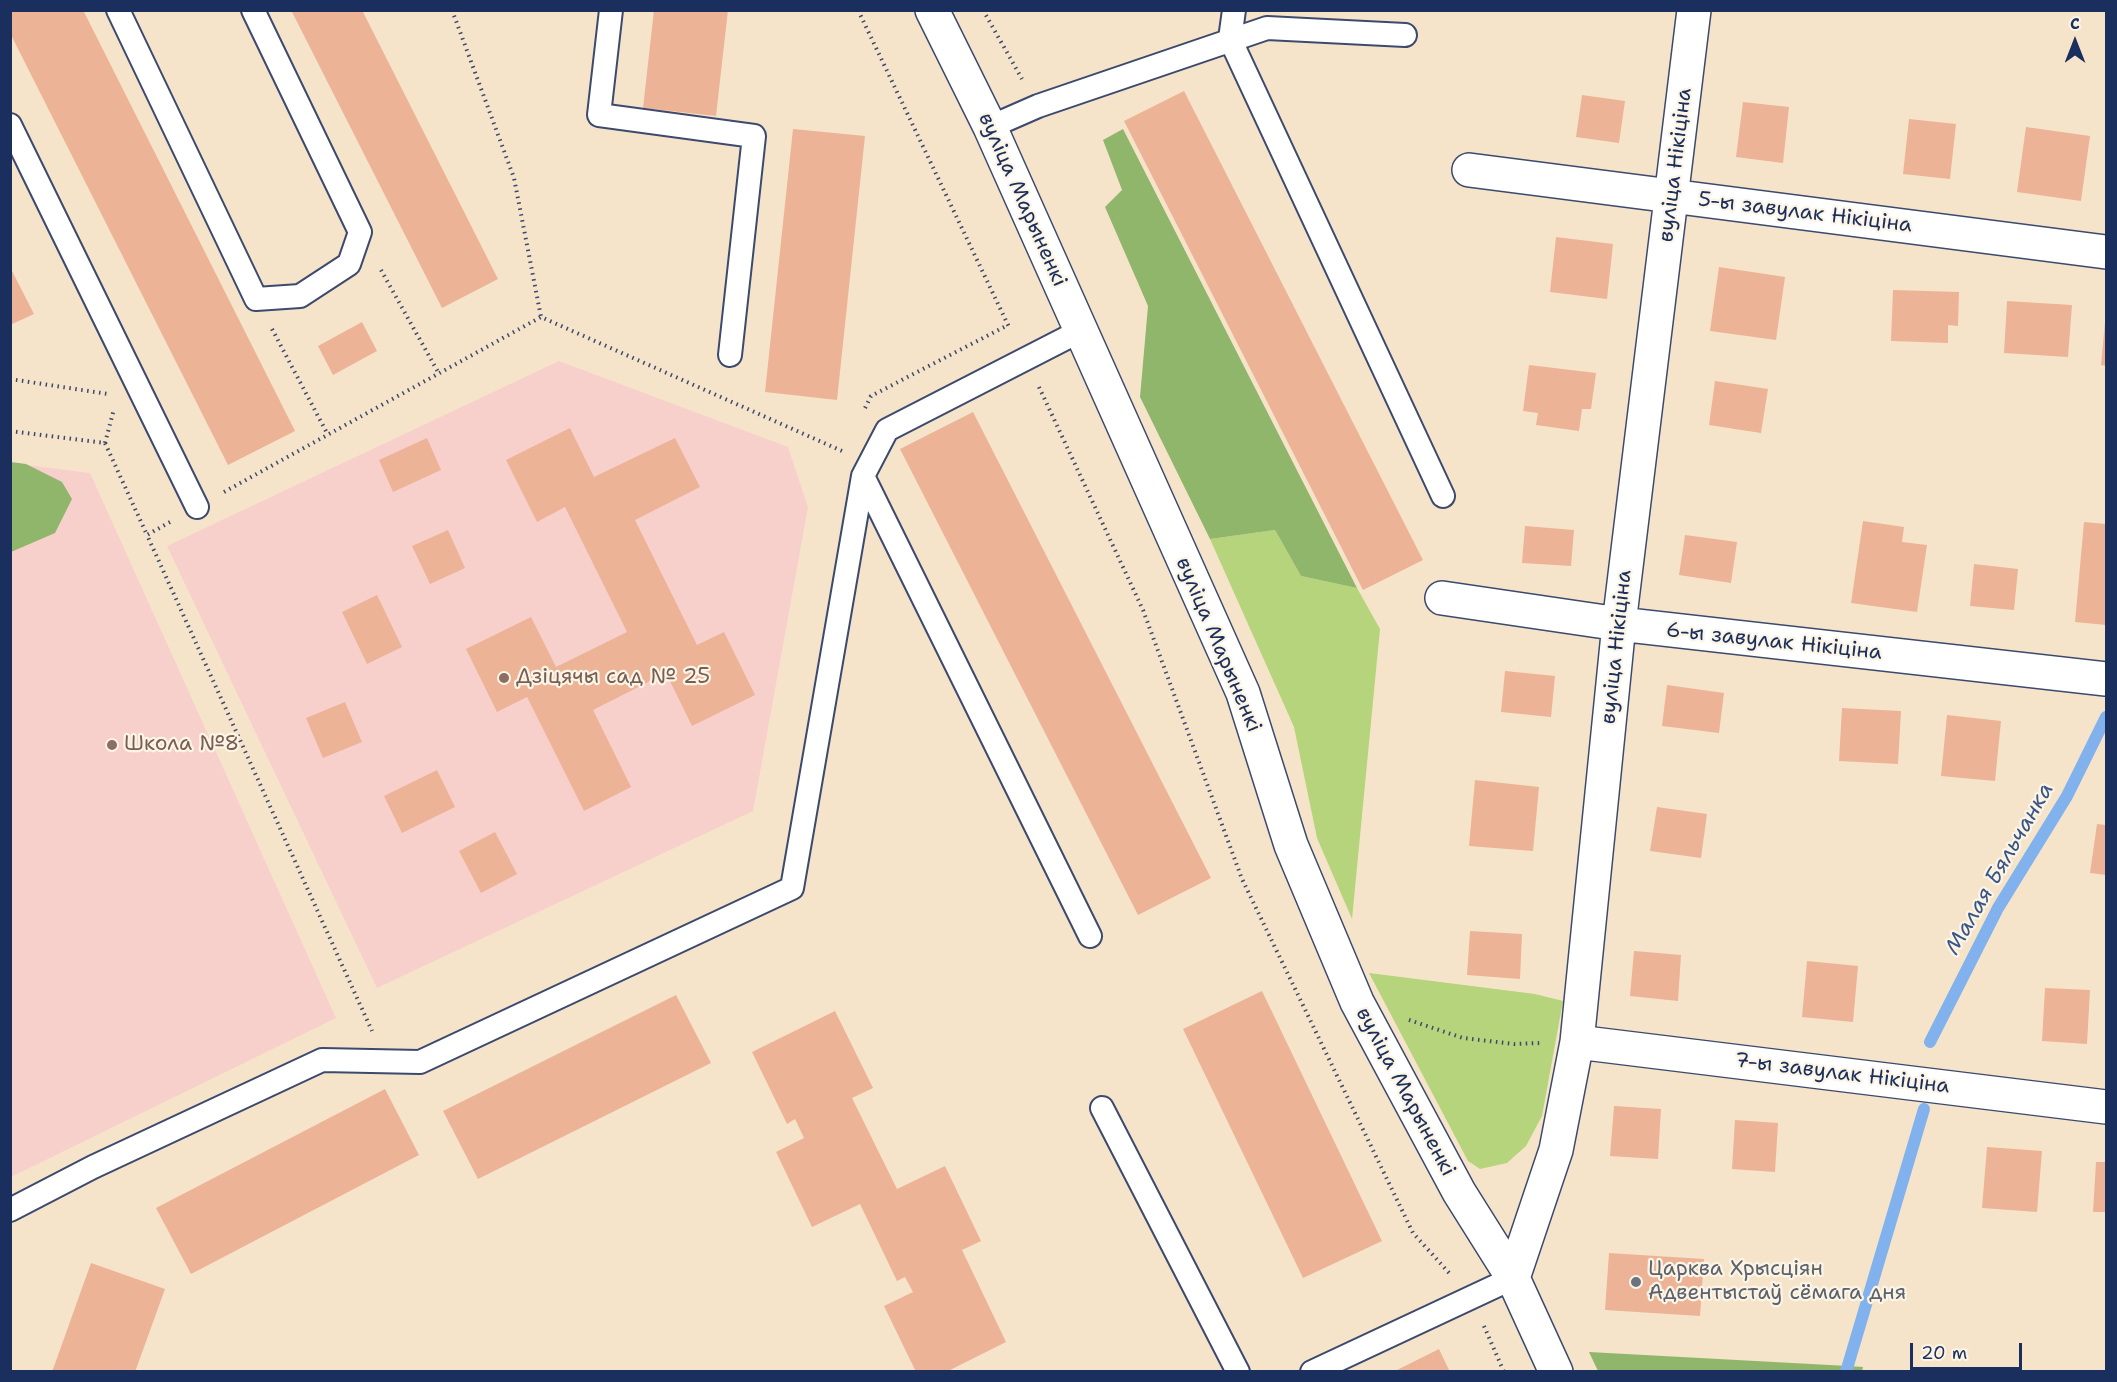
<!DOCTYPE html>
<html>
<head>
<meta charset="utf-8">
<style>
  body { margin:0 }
  #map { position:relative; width:2117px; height:1382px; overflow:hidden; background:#f6e4ca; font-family:"Shantell Sans",sans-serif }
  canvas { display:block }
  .frame { position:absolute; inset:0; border:12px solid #1b2f5e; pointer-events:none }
  .north { position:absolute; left:2045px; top:12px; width:60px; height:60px; -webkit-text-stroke:4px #fcf5e5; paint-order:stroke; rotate:0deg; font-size:16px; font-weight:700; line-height:24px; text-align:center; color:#1b2f5e }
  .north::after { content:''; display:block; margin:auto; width:21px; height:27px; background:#1b2f5e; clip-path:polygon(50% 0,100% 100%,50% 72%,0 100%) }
  .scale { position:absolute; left:1910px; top:1343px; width:112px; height:27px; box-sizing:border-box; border:3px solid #1b2f5e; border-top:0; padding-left:8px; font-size:18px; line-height:21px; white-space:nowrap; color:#1b2f5e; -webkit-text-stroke:4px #fcf5e5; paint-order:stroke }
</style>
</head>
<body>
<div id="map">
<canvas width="2117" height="1382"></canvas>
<div class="frame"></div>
<div class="north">С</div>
<div class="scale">20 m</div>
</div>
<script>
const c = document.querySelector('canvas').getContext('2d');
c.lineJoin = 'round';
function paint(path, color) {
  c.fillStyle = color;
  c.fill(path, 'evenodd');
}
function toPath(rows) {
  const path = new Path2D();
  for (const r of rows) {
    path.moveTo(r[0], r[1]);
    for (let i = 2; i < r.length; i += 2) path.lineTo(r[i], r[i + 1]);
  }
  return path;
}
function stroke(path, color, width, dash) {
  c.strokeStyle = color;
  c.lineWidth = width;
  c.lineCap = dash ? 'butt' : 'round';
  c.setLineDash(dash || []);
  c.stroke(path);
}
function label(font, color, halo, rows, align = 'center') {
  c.font = font + ' "Shantell Sans",sans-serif';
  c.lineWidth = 4.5;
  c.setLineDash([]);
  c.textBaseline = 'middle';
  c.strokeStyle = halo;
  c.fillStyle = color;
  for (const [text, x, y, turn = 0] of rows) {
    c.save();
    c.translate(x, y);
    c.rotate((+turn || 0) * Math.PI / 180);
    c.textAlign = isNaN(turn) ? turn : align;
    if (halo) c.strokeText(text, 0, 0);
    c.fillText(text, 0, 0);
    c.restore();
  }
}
const built = toPath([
  [559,361,788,447,808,507,753,811,377,988,167,546],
  [11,463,90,473,336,1018,11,1177]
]);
const green = toPath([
  [1275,530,1301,576,1357,588,1380,629,1352,919,1317,838,1294,727,1210,539],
  [1369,973,1535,994,1563,1001,1542,1116,1526,1146,1507,1163,1480,1169,1468,1161]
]);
const forest = toPath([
  [1123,129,1357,588,1301,576,1275,530,1210,539,1140,397,1148,306,1105,207,1122,190,1103,140],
  [11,462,26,464,62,482,72,499,55,533,11,552],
  [1589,1352,1848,1366,1863,1367,1862,1372,1598,1371]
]);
const stream = toPath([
  [1930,1042,1998,908,2067,796,2106,717],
  [1846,1372,1924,1109]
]);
const building = toPath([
  [10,10,83,10,295,431,228,465,10,33],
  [291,10,362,10,498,279,442,308],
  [654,10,728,10,716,116,643,108],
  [1184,91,1423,560,1363,590,1124,121],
  [1582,95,1625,101,1619,143,1576,137],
  [1743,102,1789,107,1783,163,1736,157],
  [1909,119,1956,124,1950,179,1903,174],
  [2026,127,2090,136,2081,201,2017,192],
  [793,129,865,136,837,400,765,392],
  [1556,237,1613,244,1607,299,1550,292],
  [10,267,34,314,10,325],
  [1719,267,1785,277,1776,340,1710,331],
  [1893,290,1959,292,1958,326,1948,325,1948,343,1891,341],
  [2007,301,2072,305,2068,357,2004,353],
  [362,322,377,351,333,375,318,346],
  [2105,322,2106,322,2106,366,2101,365],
  [1529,365,1596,373,1591,409,1582,409,1579,431,1536,425,1538,413,1523,411],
  [1715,381,1768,389,1761,433,1709,425],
  [973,412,1211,878,1138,915,900,449],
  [570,428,594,477,675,438,700,487,635,520,697,645,724,632,755,695,692,726,666,673,593,710,631,787,584,811,527,697,497,712,466,649,531,617,556,667,627,632,565,507,537,522,506,460],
  [427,438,441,470,393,492,379,460],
  [1863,521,1904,527,1902,542,1927,545,1917,612,1851,603],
  [2084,522,2106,524,2106,625,2075,622],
  [1525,526,1574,530,1571,566,1522,563],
  [448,530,465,568,430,584,412,546],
  [1685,535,1737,542,1731,583,1679,575],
  [1974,564,2018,569,2014,610,1970,606],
  [377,595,402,647,367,664,342,612],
  [1505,671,1555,676,1551,717,1501,712],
  [1667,685,1724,693,1719,733,1662,726],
  [345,702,362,742,323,758,306,718],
  [1842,708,1901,711,1898,764,1839,761],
  [1947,715,2001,721,1995,781,1941,776],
  [437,770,455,807,402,833,384,796],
  [1475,780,1539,787,1533,851,1469,846],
  [1657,807,1707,814,1701,858,1650,851],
  [2097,824,2106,825,2106,875,2090,873],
  [495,832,517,874,481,893,459,851],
  [1470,931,1522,934,1520,979,1467,975],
  [1634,951,1681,955,1678,1001,1630,996],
  [1807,961,1858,966,1853,1022,1802,1017],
  [2045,988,2090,990,2087,1044,2042,1041],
  [1262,991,1382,1241,1303,1278,1183,1029],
  [676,995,711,1063,478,1179,443,1111],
  [835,1011,873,1088,852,1098,897,1189,945,1166,981,1241,962,1250,1006,1342,946,1372,916,1372,884,1306,913,1292,905,1277,897,1281,860,1204,812,1227,776,1152,804,1138,795,1119,787,1124,752,1052],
  [385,1089,419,1155,191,1274,156,1208],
  [1614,1106,1661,1109,1658,1159,1610,1156],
  [1735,1120,1778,1123,1775,1172,1732,1169],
  [1987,1147,2042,1151,2037,1212,1982,1208],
  [2096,1162,2106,1162,2106,1212,2093,1212],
  [1609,1253,1704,1259,1700,1316,1605,1310],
  [91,1263,165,1289,135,1372,52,1372],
  [1439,1349,1450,1372,1393,1372]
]);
const path = toPath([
  [452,10,514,178,541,317],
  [858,10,1009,327],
  [983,10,1022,79],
  [381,270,438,372],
  [272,329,328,435],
  [10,379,108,394],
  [1039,387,1143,610,1242,879,1413,1233,1451,1275],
  [865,408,871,396,1008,325],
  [10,431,105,443,147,535],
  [105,443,114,409],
  [224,492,541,317,842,451],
  [170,522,147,535,372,1031],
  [1409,1020,1463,1038,1514,1044,1542,1043],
  [1484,1326,1504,1372]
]);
const lane = toPath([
  [118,10,256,299,300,296,349,264,360,232,253,10],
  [611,10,599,115,754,136,730,355],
  [1234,10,1230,39,1443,496],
  [10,125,197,507],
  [990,127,1038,106,1267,28,1405,35],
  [863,476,1090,936],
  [1102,1108,1238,1372],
  [10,1210,93,1167,322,1060,420,1062,792,888,863,476,887,430,1080,331],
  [1312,1372,1513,1278]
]);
const street = toPath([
  [932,10,990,127,1243,693,1291,845,1357,1002,1459,1192,1513,1278,1556,1372],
  [1469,170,2106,252],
  [1442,598,1619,624,2106,679],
  [1577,1042,2106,1107],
  [1513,1278,1556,1150,1577,1042,1619,624,1694,10]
]);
const markers = [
  [504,678,6,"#8d6e63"],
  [112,745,6,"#8d6e63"],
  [1636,1282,6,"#6b7280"]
];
const streetNames = [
  ["вуліца Нікіціна",1676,165,-83],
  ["вуліца Марыненкі",1022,200,66],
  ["5-ы завулак Нікіціна",1805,213,7],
  ["6-ы завулак Нікіціна",1774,642,6],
  ["вуліца Марыненкі",1218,645,67],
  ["вуліца Нікіціна",1617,647,-84],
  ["7-ы завулак Нікіціна",1842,1074,7],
  ["вуліца Марыненкі",1405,1092,62]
];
const educationNames = [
  ["Дзіцячы сад № 25",516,678],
  ["Школа №8",124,745]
];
const worshipNames = [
  ["Царква Хрысціян",1648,1270],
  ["Адвентыстаў сёмага дня",1648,1294]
];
const waterNames = [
  ["Малая Бяльчанка",2000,869,-60]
];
paint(built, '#f7d0cc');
paint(green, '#b5d47b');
paint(forest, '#90b66b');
stroke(stream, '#82b2ed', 12);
paint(building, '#edb396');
stroke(lane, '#3c4a6e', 26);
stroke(street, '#3c4a6e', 36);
stroke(path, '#3c4a6e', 4, [1.5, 4.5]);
stroke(lane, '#fff', 22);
stroke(street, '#fff', 33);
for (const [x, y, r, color] of markers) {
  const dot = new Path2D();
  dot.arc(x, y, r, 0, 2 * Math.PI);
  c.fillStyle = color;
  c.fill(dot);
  stroke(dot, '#fcf5e5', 2);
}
label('21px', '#1b2f5e', '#fcf5e5', streetNames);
label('21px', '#785e54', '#fcf5e5', educationNames, 'left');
label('21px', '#5b616d', '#fcf5e5', worshipNames, 'left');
label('italic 22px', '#3a5689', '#fcf5e5', waterNames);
</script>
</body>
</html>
